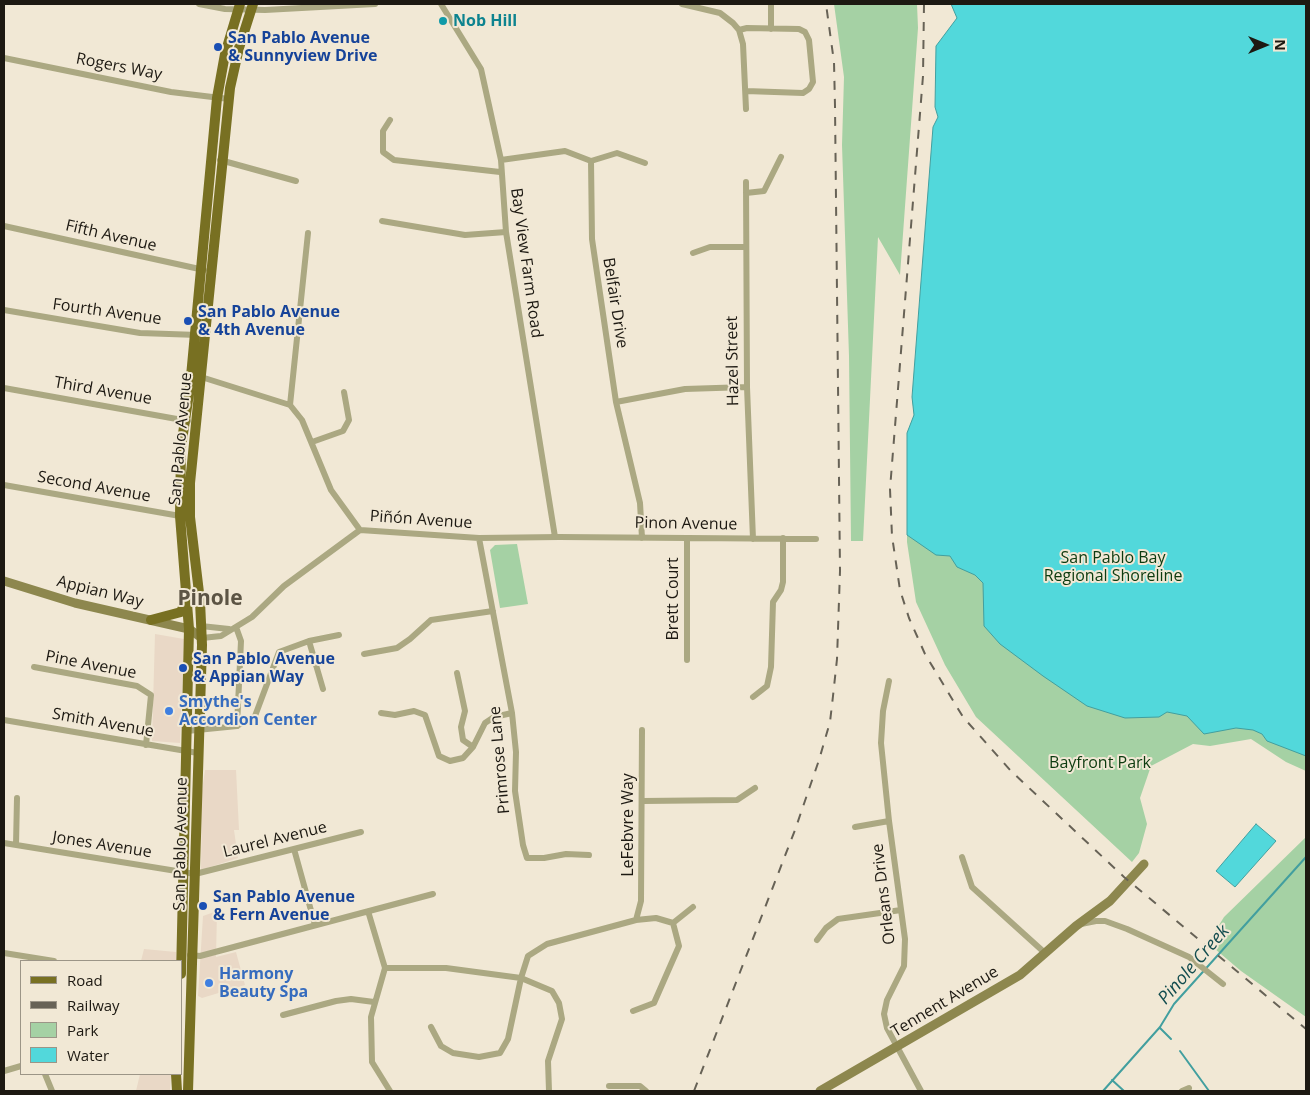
<!DOCTYPE html>
<html>
<head>
<meta charset="utf-8">
<style>
  body { margin:0 }
  #map { position:relative; width:1310px; height:1095px; overflow:hidden; background:#f1e8d5; font-family:"Open Sans",sans-serif }
  canvas { display:block }
  .frame { position:absolute; inset:0; border:5px solid #1d1912; pointer-events:none }
  .legend { position:absolute; left:20px; top:960px; width:162px; height:115px; box-sizing:border-box; background:#f1e8d5; border:1px solid #9c9587; margin:0; padding:6px 9px; list-style:none; font-size:15px; color:#1d1912 }
  .legend li { display:flex; align-items:center; gap:10px; height:25px }
  .legend b { width:25px; border:1px solid #9c9587 }
  .north { position:absolute; left:1240px; top:20px; width:50px; height:50px; -webkit-text-stroke:4px #f1e8d5; paint-order:stroke; rotate:90deg; font-size:14px; font-weight:700; line-height:20px; text-align:center; color:#1d1912 }
  .north::after { content:''; display:block; margin:auto; width:18px; height:22px; background:#1d1912; clip-path:polygon(50% 0,100% 100%,50% 72%,0 100%) }
</style>
</head>
<body>
<div id="map">
<canvas width="1310" height="1095"></canvas>
<div class="frame"></div>
<ul class="legend">
<li><b style="height:6px;background:#787022"></b>Road</li>
<li><b style="height:6px;background:#676256"></b>Railway</li>
<li><b style="height:14px;background:#a5d1a4"></b>Park</li>
<li><b style="height:14px;background:#52d8db"></b>Water</li>
</ul>
<div class="north">N</div>
</div>
<script>
const c = document.querySelector('canvas').getContext('2d');
c.lineJoin = 'round';
function paint(path, color) {
  c.fillStyle = color;
  c.fill(path, 'evenodd');
}
function toPath(rows) {
  const path = new Path2D();
  for (const r of rows) {
    path.moveTo(r[0], r[1]);
    for (let i = 2; i < r.length; i += 2) path.lineTo(r[i], r[i + 1]);
  }
  return path;
}
function stroke(path, color, width, dash) {
  c.strokeStyle = color;
  c.lineWidth = width;
  c.lineCap = dash ? 'butt' : 'round';
  c.setLineDash(dash || []);
  c.stroke(path);
}
function label(font, color, halo, rows, align = 'center') {
  c.font = font + ' "Open Sans",sans-serif';
  c.lineWidth = 4;
  c.setLineDash([]);
  c.textBaseline = 'middle';
  c.strokeStyle = halo;
  c.fillStyle = color;
  for (const [text, x, y, turn = 0] of rows) {
    c.save();
    c.translate(x, y);
    c.rotate((+turn || 0) * Math.PI / 180);
    c.textAlign = isNaN(turn) ? turn : align;
    if (halo) c.strokeText(text, 0, 0);
    c.fillText(text, 0, 0);
    c.restore();
  }
}
const commercial = toPath([
  [155,634,184,639,180,743,152,741],
  [205,770,236,770,239,830,234,830,238,858,201,870,202,791],
  [217,911,216,957,236,952,245,985,202,998,198,996,203,916],
  [144,949,176,952,176,961,141,961],
  [140,1074,171,1074,170,1091,136,1091]
]);
const green = toPath([
  [834,4,917,4,918,28,900,275,878,237,863,541,851,541,849,356,842,145,844,77],
  [912,397,1306,489,1306,771,1286,762,1251,739,1210,746,1193,744,1151,766,1140,798,1147,824,1139,853,1132,862,976,717,945,665,916,602,907,542,907,433,914,415],
  [517,544,528,604,500,608,490,550,495,545],
  [1306,837,1306,1017,1241,971,1208,943,1224,917]
]);
const water = toPath([
  [951,4,1306,4,1306,756,1267,741,1262,734,1253,730,1236,728,1204,734,1187,716,1167,712,1159,717,1125,718,1087,706,1043,676,1000,644,984,626,983,583,975,575,957,567,950,556,936,555,907,535,907,433,914,415,912,397,933,127,938,117,935,107,936,46,957,18,951,4],
  [1256,824,1276,841,1235,887,1216,871,1256,824]
]);
const stream = toPath([
  [1160,1028,1171,1039],
  [1180,1051,1209,1091],
  [1112,1080,1124,1091],
  [1103,1091,1160,1027,1174,1004,1306,857]
]);
const street = toPath([
  [199,4,225,9,265,10,375,4],
  [441,4,481,69,501,160,506,232,555,537],
  [682,4,720,13,733,23,739,30,743,44,746,109],
  [771,29,771,4],
  [739,30,747,28,799,29,805,32,809,40,813,82,809,89,803,93,746,91],
  [4,58,171,92,229,99],
  [390,120,383,131,383,152,394,160,500,172],
  [220,160,296,181],
  [501,160,565,151,591,161],
  [591,161,592,239,616,402,640,503,642,538],
  [591,161,617,153,645,163],
  [746,182,747,387,753,539],
  [746,193,764,191,781,157],
  [382,221,465,235,506,232],
  [4,226,204,270],
  [693,253,710,247,745,247],
  [4,310,140,333,198,335],
  [198,376,290,405,302,420,331,490,360,530],
  [4,388,188,421],
  [616,402,685,389,747,387],
  [290,405,308,233],
  [312,442,343,431,349,420,344,392],
  [4,485,180,516],
  [479,538,512,713,516,752,515,791,523,845,527,858,544,858,566,854,589,855],
  [687,538,687,660],
  [201,626,229,629],
  [236,627,241,641,237,726],
  [202,638,221,636,252,617,284,586,360,530,479,538,559,537,816,539],
  [309,641,323,689],
  [364,654,397,648,410,639,431,620,493,611],
  [34,667,137,686,151,695,146,745],
  [457,673,465,711,461,727,463,740,473,747],
  [889,681,883,711,881,743,889,821,905,939,904,966,887,1000,884,1014,887,1028,921,1091],
  [753,697,767,686,771,667,773,602,781,590,783,582,783,538],
  [381,713,395,715,414,711,425,715,439,756,450,761,463,758,473,747,485,723,494,717,512,713],
  [4,720,198,753],
  [187,731,237,726,255,716,279,652,309,641,339,635],
  [643,801,737,800,755,788],
  [855,827,889,821],
  [4,843,195,874,361,832],
  [16,845,17,798],
  [294,849,315,925],
  [962,857,972,887,1045,953],
  [368,911,385,968],
  [636,920,641,901,642,730],
  [673,923,693,907],
  [1081,924,1096,921,1105,921,1127,929,1189,957,1223,984],
  [817,940,826,928,838,919,901,910],
  [4,953,54,961],
  [190,955,200,956,433,894],
  [385,968,446,968,521,978,552,991,559,1003,562,1019,548,1061,549,1091],
  [385,968,371,1017,372,1062,390,1091],
  [283,1015,336,1001,351,999,374,1002],
  [431,1027,441,1046,453,1053,479,1057,500,1053,508,1039,521,978,528,956,547,944,636,920,656,918,673,923,679,946,654,1003,633,1011],
  [4,1071,21,1066],
  [45,1074,52,1091],
  [609,1086,640,1086,646,1091],
  [1182,1091,1189,1088]
]);
const secondary = toPath([
  [4,581,75,603,189,629,202,638],
  [820,1091,1020,975,1076,926,1110,901,1144,864]
]);
const primary = toPath([
  [151,620,181,612,186,600],
  [181,974,189,629,180,516,181,447,190,387,217,98,225,54,240,4],
  [176,1074,177,1091],
  [188,1091,202,645,200,601,190,517,190,483,230,88,239,48,253,4]
]);
const rail = toPath([
  [924,4,923,76,890,489,892,536,900,590,909,618,925,654,963,717,1011,771,1124,877,1306,1029],
  [694,1091,795,830,819,760,830,722,833,696,837,659,840,571,835,106,834,62,826,4]
]);
const markers = [
  [443,21,5,"#0f9aa8"],
  [218,47,5,"#1a4fb4"],
  [188,321,5,"#1a4fb4"],
  [183,668,5,"#1a4fb4"],
  [169,711,5,"#3f7fe0"],
  [203,906,5,"#1a4fb4"],
  [209,983,5,"#3f7fe0"]
];
const cultureNames = [
  ["Nob Hill",453,21]
];
const transitNames = [
  ["San Pablo Avenue",228,38],
  ["& Sunnyview Drive",228,56],
  ["San Pablo Avenue",198,312],
  ["& 4th Avenue",198,330],
  ["San Pablo Avenue",193,659],
  ["& Appian Way",193,677],
  ["San Pablo Avenue",213,897],
  ["& Fern Avenue",213,915]
];
const streetNames = [
  ["Rogers Way",119,67,11],
  ["Fifth Avenue",111,236,13],
  ["Bay View Farm Road",526,263,82],
  ["Belfair Drive",615,303,81],
  ["Fourth Avenue",107,312,8],
  ["Hazel Street",733,361,-91],
  ["Third Avenue",103,391,10],
  ["San Pablo Avenue",181,439,-85],
  ["Second Avenue",94,487,10],
  ["Piñón Avenue",421,520,4],
  ["Pinon Avenue",686,524,1],
  ["Appian Way",100,592,14],
  ["Brett Court",673,599,-90],
  ["Pine Avenue",91,665,11],
  ["Smith Avenue",103,723,10],
  ["Primrose Lane",500,760,-95],
  ["LeFebvre Way",628,825,-90],
  ["Laurel Avenue",275,840,-14],
  ["San Pablo Avenue",181,844,-89],
  ["Jones Avenue",102,845,9],
  ["Orleans Drive",884,894,-97],
  ["Tennent Avenue",945,1002,-31]
];
const parkNames = [
  ["San Pablo Bay",1113,558],
  ["Regional Shoreline",1113,576],
  ["Bayfront Park",1100,763]
];
const shopNames = [
  ["Smythe's",179,702],
  ["Accordion Center",179,720],
  ["Harmony",219,974],
  ["Beauty Spa",219,992]
];
const waterNames = [
  ["Pinole Creek",1194,965,-49]
];
const districtNames = [
  ["Pinole",210,599]
];
paint(commercial, '#e9d8c6');
paint(green, '#a5d1a4');
paint(water, '#52d8db');
stroke(water, '#429f9f', 1);
stroke(stream, '#429f9f', 2);
stroke(street, '#aba882', 6);
stroke(secondary, '#8d874e', 9);
stroke(primary, '#787022', 10);
stroke(rail, '#676256', 2, [9, 9]);
for (const [x, y, r, color] of markers) {
  const dot = new Path2D();
  dot.arc(x, y, r, 0, 2 * Math.PI);
  c.fillStyle = color;
  c.fill(dot);
  stroke(dot, '#f1e8d5', 2);
}
label('bold 16px', '#0d838f', '#f1e8d5', cultureNames, 'left');
label('bold 16px', '#164399', '#f1e8d5', transitNames, 'left');
label('16px', '#1d1912', '#f1e8d5', streetNames);
label('16px', '#0c3b0f', '#f1e8d5', parkNames);
label('bold 16px', '#366cbe', '#f1e8d5', shopNames, 'left');
label('italic 18px', '#134d4f', '#f1e8d5', waterNames);
label('bold 21px', '#5c5444', '#f1e8d5', districtNames);
</script>
</body>
</html>
